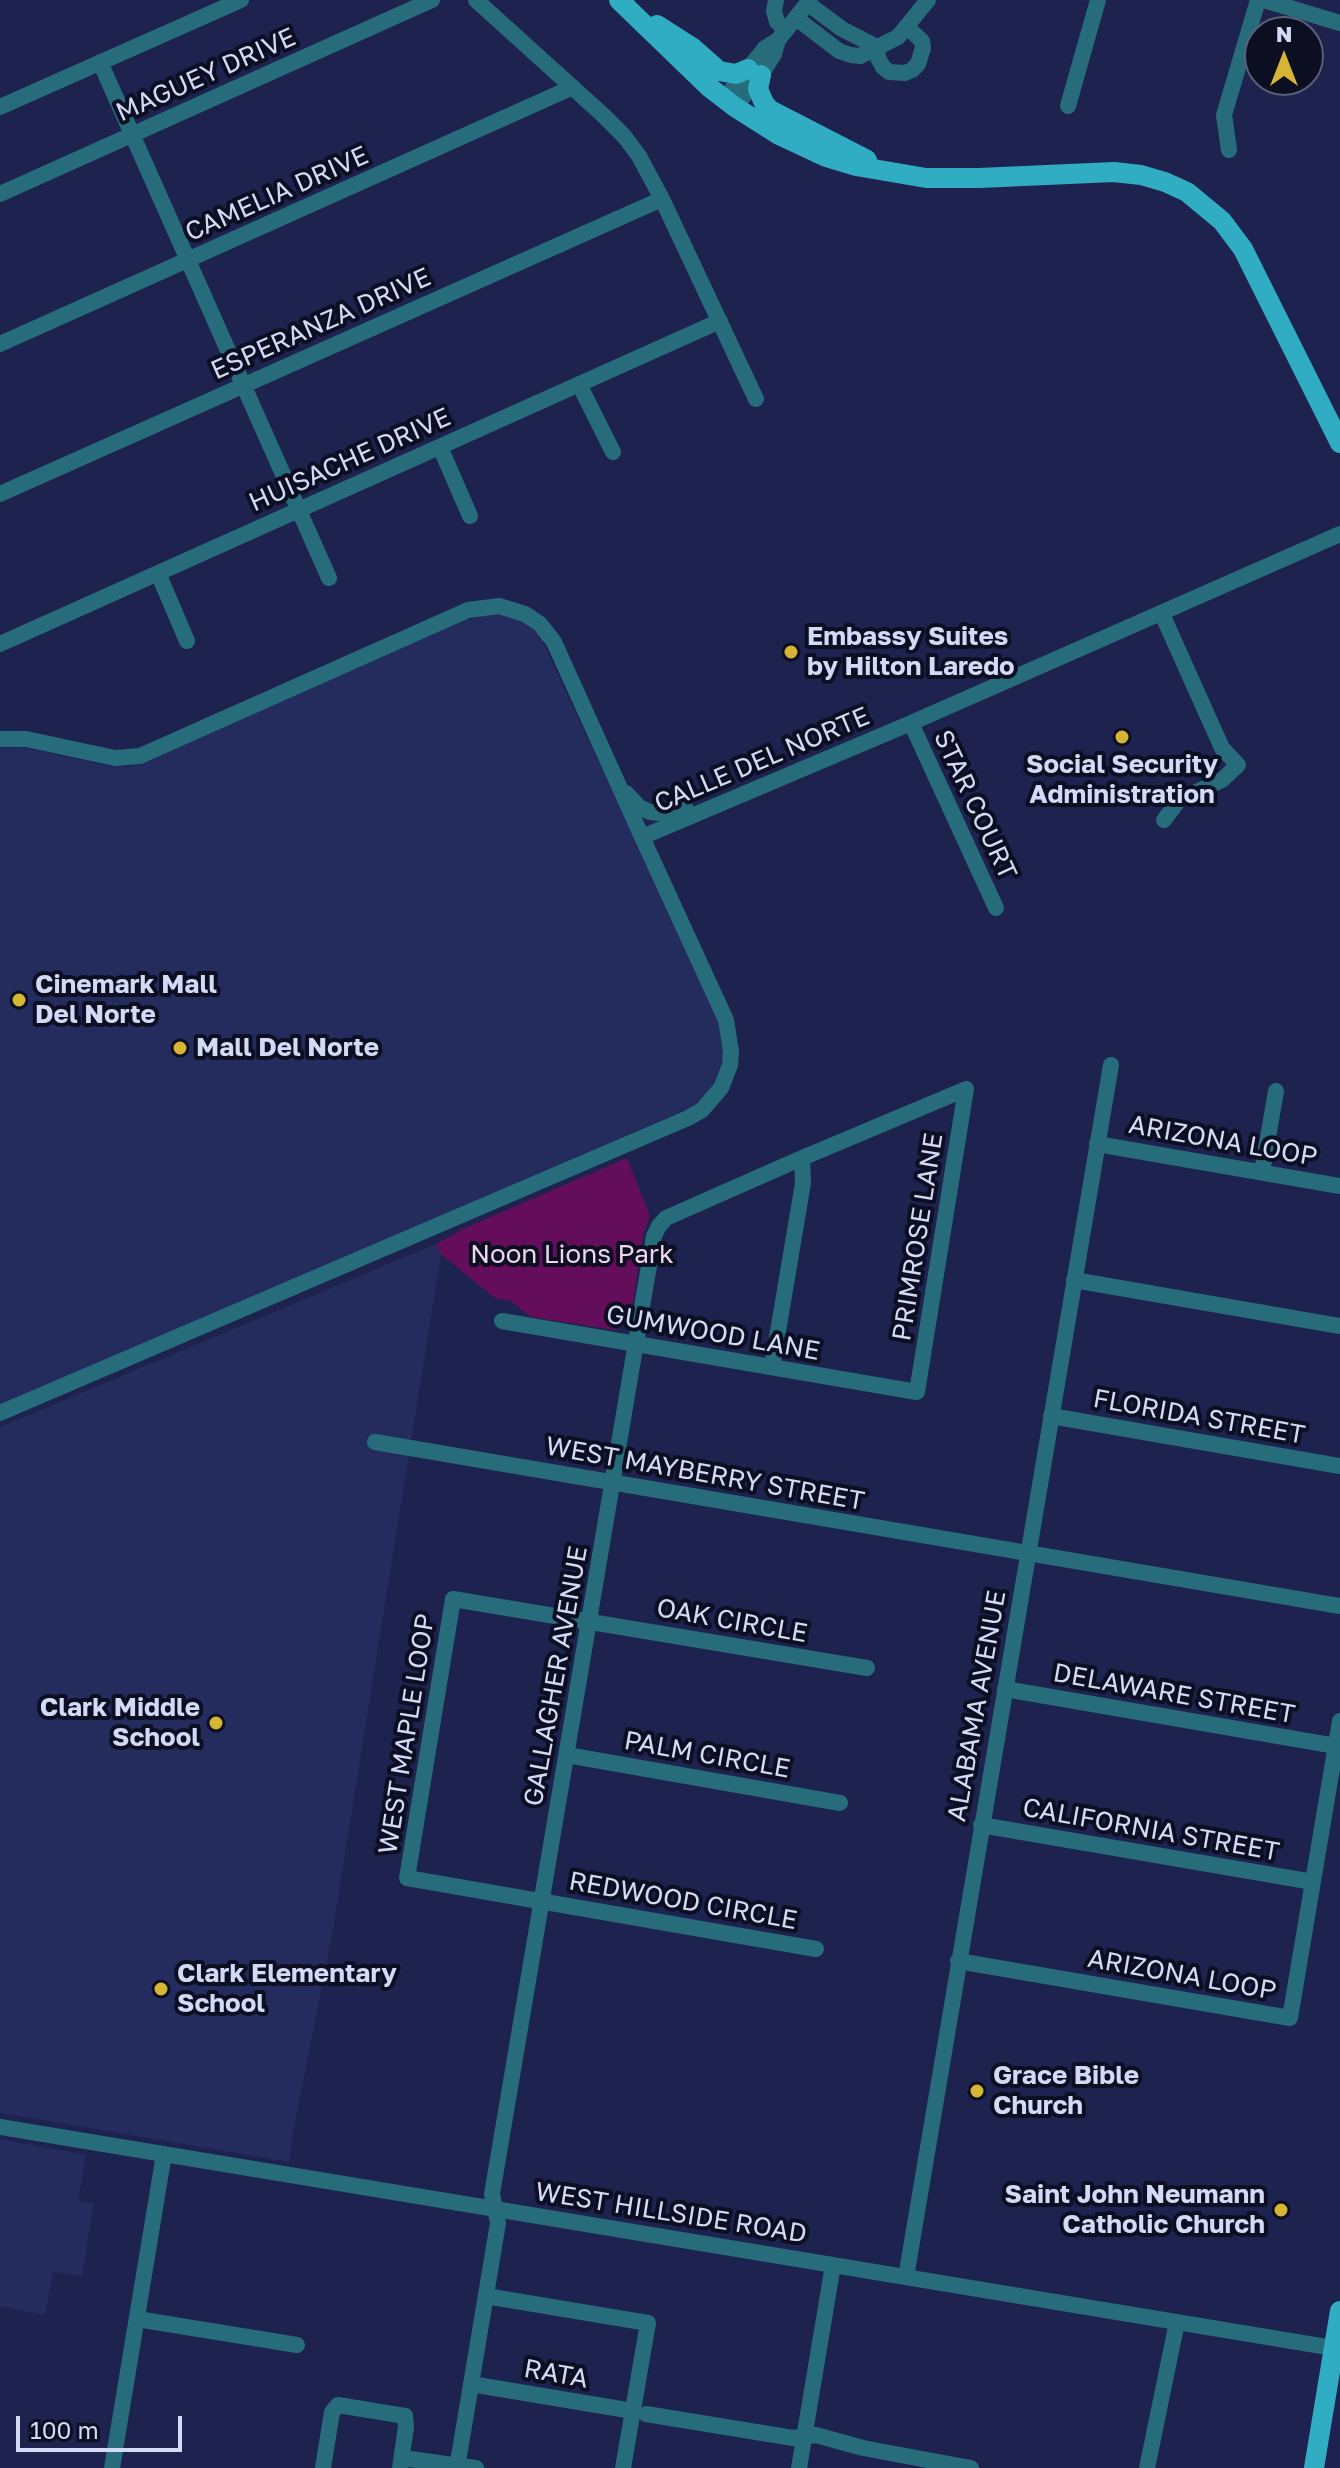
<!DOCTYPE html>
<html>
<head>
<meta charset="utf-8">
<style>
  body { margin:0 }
  #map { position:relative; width:1340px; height:2468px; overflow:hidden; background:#1d234e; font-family:"Golos Text",sans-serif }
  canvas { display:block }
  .north { position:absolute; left:1244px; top:16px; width:80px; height:80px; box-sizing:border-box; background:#0c0f22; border:2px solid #5c6077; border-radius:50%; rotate:0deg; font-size:22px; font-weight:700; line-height:32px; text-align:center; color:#d3daf6 }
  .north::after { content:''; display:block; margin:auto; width:28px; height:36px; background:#d6b534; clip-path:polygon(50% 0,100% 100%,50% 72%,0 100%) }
  .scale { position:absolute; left:16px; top:2416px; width:166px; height:36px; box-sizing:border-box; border:4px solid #d3daf6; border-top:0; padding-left:10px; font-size:24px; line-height:28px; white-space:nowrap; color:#d3daf6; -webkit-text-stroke:6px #0c0f22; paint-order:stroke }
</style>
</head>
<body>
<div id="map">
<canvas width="1340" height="2468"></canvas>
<div class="north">N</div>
<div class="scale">100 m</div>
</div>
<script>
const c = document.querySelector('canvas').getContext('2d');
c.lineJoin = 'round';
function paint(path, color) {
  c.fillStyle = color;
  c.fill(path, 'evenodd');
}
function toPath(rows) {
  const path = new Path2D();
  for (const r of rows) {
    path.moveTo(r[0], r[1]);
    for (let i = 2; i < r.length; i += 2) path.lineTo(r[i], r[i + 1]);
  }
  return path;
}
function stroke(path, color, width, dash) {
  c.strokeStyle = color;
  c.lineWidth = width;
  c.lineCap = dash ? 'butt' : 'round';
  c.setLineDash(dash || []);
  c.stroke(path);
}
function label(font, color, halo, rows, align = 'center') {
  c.font = font + ' "Golos Text",sans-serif';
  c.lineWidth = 8;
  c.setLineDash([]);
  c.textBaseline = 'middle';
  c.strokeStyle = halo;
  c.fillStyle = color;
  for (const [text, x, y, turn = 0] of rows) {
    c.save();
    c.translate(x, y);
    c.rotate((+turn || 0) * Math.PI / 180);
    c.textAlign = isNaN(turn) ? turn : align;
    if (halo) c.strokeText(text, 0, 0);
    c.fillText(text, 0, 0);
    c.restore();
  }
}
const built = toPath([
  [493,614,515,617,539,634,721,1025,724,1055,713,1084,703,1097,689,1108,0,1406,0,749,22,747,104,765,127,767,142,764,464,620],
  [436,1244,441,1254,332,1935,291,2143,290,2162,0,2113,0,1427],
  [0,2139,86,2155,78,2201,94,2203,82,2276,53,2272,45,2315,0,2306]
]);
const green = toPath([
  [627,1158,650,1216,643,1236,630,1322,615,1330,531,1317,511,1301,495,1298,441,1254,436,1244,465,1228]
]);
const minor = toPath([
  [476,0,603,115,624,136,639,156,662,199,756,399],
  [776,0,774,11,777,22,786,30],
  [1264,0,1340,23],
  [807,3,842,29,877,47],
  [796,18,839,51,851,55,860,56,898,37,928,0],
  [877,47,878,58,883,67,889,72,905,73,912,70,918,64,923,48,922,41,907,27],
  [100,62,329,578],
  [724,99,765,48,778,40,810,0],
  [1068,106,1098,0],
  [0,107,241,0],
  [735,107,761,75,774,54,778,40],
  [1229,150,1224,115,1258,0],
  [0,194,432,0],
  [0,344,573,87],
  [579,384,613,452],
  [440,447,470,516],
  [0,494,662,199],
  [158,573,187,641],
  [1162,614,1222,748,1238,765,1222,780,1179,800,1164,820],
  [0,644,720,321],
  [911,723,996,908],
  [0,739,26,739,115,758,140,756,468,610,499,606,525,614,540,624,554,642,642,837,911,723,1340,534],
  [626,793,639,807,650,812,670,814,686,809],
  [1097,1144,1340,1186],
  [1262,1172,1276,1091],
  [1074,1280,1340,1326],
  [502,1321,917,1392,966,1089],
  [772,1367,803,1183,802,1158],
  [0,1413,688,1118,702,1110,721,1088,730,1065,731,1051,726,1020,642,837],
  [1051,1416,1340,1466],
  [375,1442,1340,1606],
  [1005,1689,1336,1746],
  [567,1755,840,1803],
  [981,1825,1313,1882],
  [816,1949,407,1878,453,1599,867,1668],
  [958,1961,1290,2018,1340,1721],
  [0,2127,1340,2349],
  [906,2277,1111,1065],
  [486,2296,648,2323,623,2468],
  [137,2319,297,2345],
  [471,2384,633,2411],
  [646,2414,793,2438,816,2435,863,2448,971,2468],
  [402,2458,476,2468],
  [112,2468,164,2154],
  [323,2468,332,2412,338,2405,405,2416,406,2427,400,2468],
  [457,2468,498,2223,492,2194,654,1236,659,1226,666,1218,802,1158,966,1089],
  [799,2468,833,2265],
  [1147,2468,1177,2322]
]);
const major = toPath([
  [619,0,709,87,735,107,779,135,826,157,856,166,926,178,979,178,1114,172,1141,175,1165,182,1187,192,1222,221,1243,249,1340,443],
  [657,25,693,48,719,71,736,74,748,69],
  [761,75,758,89,764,103,770,110,867,160],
  [1314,2468,1340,2311]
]);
const markers = [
  [791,652,8,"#d6b534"],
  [1122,737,8,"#d6b534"],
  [19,1000,8,"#d6b534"],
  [180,1048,8,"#d6b534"],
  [216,1723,8,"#d6b534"],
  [161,1989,8,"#d6b534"],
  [977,2091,8,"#d6b534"],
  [1281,2210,8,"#d6b534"]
];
const streetNames = [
  ["MAGUEY DRIVE",206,75,-24],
  ["CAMELIA DRIVE",277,194,-24],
  ["ESPERANZA DRIVE",321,324,-24],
  ["HUISACHE DRIVE",350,460,-24],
  ["CALLE DEL NORTE",762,760,-23],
  ["STAR COURT",975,805,65],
  ["ARIZONA LOOP",1223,1141,10],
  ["PRIMROSE LANE",918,1237,-81],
  ["GUMWOOD LANE",713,1333,10],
  ["FLORIDA STREET",1199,1417,10],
  ["WEST MAYBERRY STREET",705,1474,10],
  ["OAK CIRCLE",732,1621,10],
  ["GALLAGHER AVENUE",556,1676,-80],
  ["DELAWARE STREET",1174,1694,10],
  ["ALABAMA AVENUE",977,1706,-80],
  ["WEST MAPLE LOOP",407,1734,-81],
  ["PALM CIRCLE",707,1755,10],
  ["CALIFORNIA STREET",1151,1830,10],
  ["REDWOOD CIRCLE",683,1901,10],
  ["ARIZONA LOOP",1182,1975,10],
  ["WEST HILLSIDE ROAD",671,2213,9],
  ["RATA",556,2374,10]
];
const poiNames = [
  ["Embassy Suites",807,637],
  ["by Hilton Laredo",807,667],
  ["Social Security",1122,765,"center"],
  ["Administration",1122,795,"center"],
  ["Cinemark Mall",35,985],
  ["Del Norte",35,1015],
  ["Mall Del Norte",196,1048],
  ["Clark Middle",200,1708,"right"],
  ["School",200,1738,"right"],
  ["Clark Elementary",177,1974],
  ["School",177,2004],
  ["Grace Bible",993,2076],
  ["Church",993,2106],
  ["Saint John Neumann",1265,2195,"right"],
  ["Catholic Church",1265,2225,"right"]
];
const parkNames = [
  ["Noon Lions Park",572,1255]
];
paint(built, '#242c5e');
paint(green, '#640d5a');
stroke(minor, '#266c7b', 16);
stroke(major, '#30acc3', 20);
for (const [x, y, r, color] of markers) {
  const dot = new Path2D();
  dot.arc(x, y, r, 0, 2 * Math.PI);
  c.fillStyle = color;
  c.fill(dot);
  stroke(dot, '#0c0f22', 3);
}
label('26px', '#d3daf6', '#0c0f22', streetNames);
label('bold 26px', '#d3daf6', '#0c0f22', poiNames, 'left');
label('26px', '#f0d6ea', '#0c0f22', parkNames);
</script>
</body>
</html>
